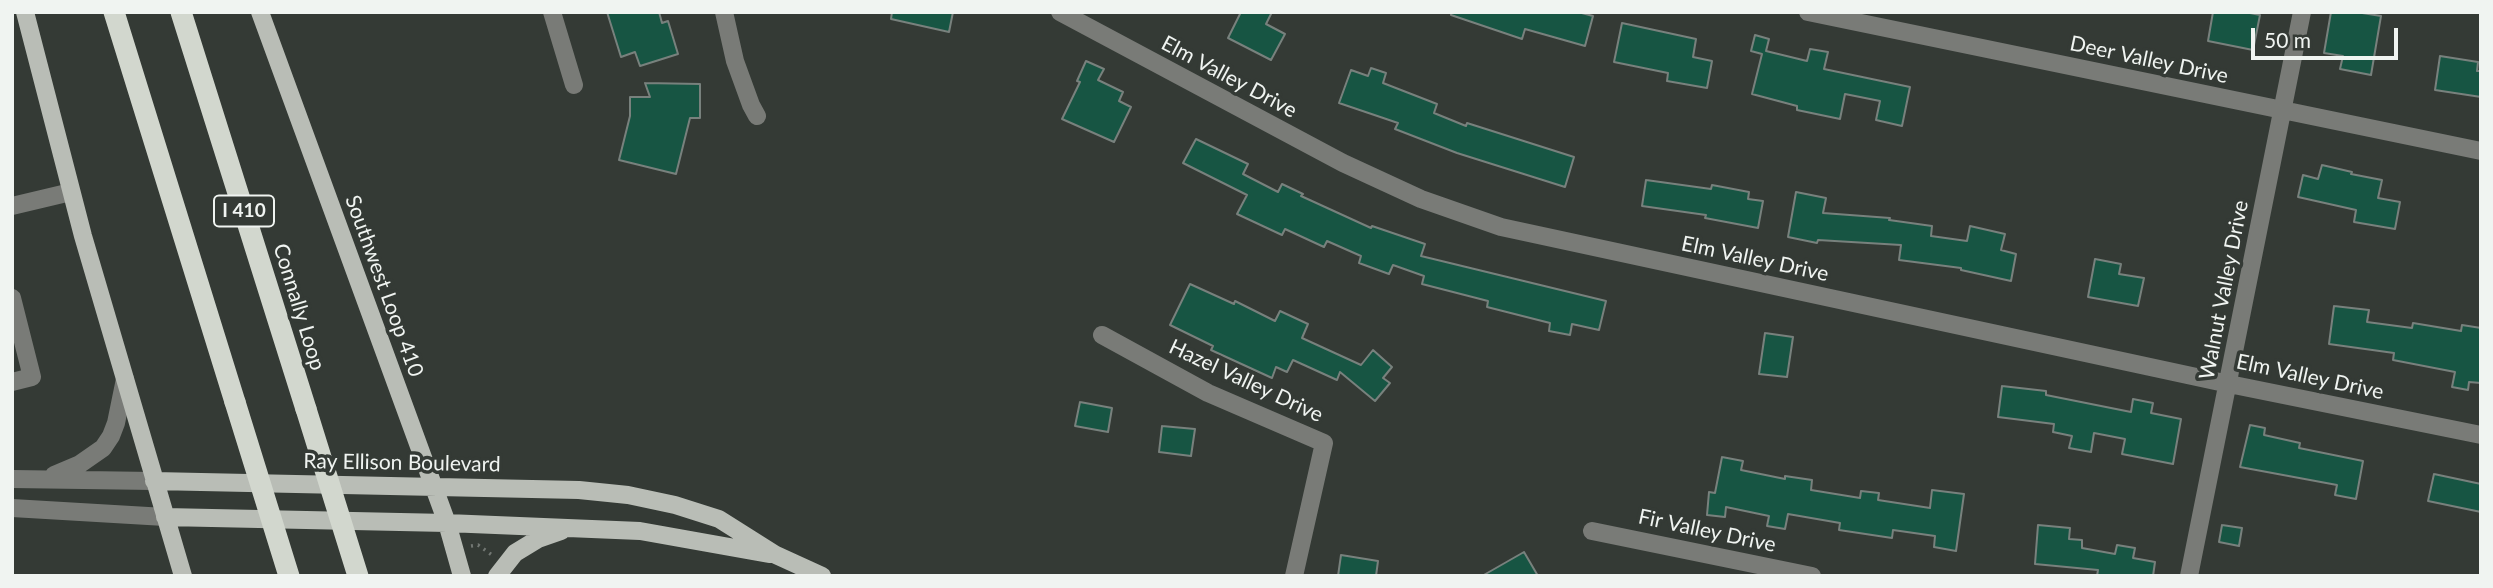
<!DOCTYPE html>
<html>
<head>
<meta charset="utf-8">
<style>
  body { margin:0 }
  #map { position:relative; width:2493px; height:588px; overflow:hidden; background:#343a35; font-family:Lato,sans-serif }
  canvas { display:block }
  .frame { position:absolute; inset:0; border:14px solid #f0f4f1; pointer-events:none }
  .scale { position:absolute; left:2251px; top:28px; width:147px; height:32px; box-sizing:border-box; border:4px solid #f0f4f1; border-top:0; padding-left:9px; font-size:21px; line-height:24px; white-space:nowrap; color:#f0f4f1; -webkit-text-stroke:5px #343a35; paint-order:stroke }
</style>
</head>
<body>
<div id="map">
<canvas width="2493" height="588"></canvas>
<div class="frame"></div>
<div class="scale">50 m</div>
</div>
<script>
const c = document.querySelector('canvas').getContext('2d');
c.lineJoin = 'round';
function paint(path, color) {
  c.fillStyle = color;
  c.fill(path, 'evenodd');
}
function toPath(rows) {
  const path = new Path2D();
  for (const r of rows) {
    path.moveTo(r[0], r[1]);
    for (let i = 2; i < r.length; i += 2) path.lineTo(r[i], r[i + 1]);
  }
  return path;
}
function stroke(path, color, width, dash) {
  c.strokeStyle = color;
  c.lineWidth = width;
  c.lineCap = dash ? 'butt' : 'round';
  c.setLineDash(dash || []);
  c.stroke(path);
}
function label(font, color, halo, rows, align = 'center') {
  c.font = font + ' Lato,sans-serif';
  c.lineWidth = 7;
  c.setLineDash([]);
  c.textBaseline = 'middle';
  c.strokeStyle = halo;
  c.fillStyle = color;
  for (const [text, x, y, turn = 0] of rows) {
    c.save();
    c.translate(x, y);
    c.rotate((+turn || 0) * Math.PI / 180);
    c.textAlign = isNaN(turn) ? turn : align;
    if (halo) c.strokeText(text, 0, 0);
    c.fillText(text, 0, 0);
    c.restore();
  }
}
const building = toPath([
  [607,12,659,12,662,23,668,21,678,54,640,66,635,52,621,57,607,12],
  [892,12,953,12,949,32,891,19,892,12],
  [1241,12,1272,12,1266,24,1285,34,1271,60,1228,38,1241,12],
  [1451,12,1578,12,1593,16,1585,46,1525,29,1522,39,1451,15,1451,12],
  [2213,12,2245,12,2260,15,2253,50,2208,41,2213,12],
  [2331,12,2356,12,2381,16,2371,75,2340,69,2343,56,2324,53,2331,12],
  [1622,23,1696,39,1693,57,1712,61,1707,88,1667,81,1668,73,1614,62,1622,23],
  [1755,35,1769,39,1766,51,1807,61,1810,49,1828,52,1824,69,1910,87,1902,126,1876,120,1880,101,1845,94,1840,119,1797,110,1797,106,1752,94,1762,54,1751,51,1755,35],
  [2440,56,2478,62,2477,71,2481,71,2481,97,2435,90,2440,56],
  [1086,61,1104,69,1098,80,1123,92,1119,101,1131,107,1114,142,1062,119,1080,82,1077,81,1086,61],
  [1371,68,1386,73,1383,83,1437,104,1434,113,1466,126,1467,123,1574,157,1565,187,1457,153,1395,129,1398,123,1339,103,1351,70,1368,76,1371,68],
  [645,83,700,84,700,118,690,118,676,174,619,160,630,116,630,97,650,97,645,83],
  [1196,139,1248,164,1243,174,1278,192,1282,184,1303,194,1301,196,1371,228,1372,226,1425,244,1421,256,1606,301,1599,330,1572,324,1570,335,1549,331,1550,323,1487,307,1488,301,1422,284,1424,276,1393,265,1389,274,1359,263,1361,256,1327,241,1324,247,1285,229,1282,235,1237,214,1247,195,1183,163,1196,139],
  [2322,165,2352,172,2351,174,2382,180,2378,198,2400,202,2395,229,2354,222,2356,210,2298,197,2303,175,2318,179,2322,165],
  [1646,180,1711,189,1712,185,1749,192,1748,199,1763,201,1758,228,1705,218,1706,215,1642,206,1646,180],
  [1796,192,1826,198,1823,213,1890,218,1889,220,1932,226,1931,236,1967,241,1970,226,2005,234,2001,250,2016,254,2011,281,1961,270,1961,268,1899,260,1901,245,1818,240,1817,243,1788,237,1796,192],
  [2095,259,2121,264,2119,274,2144,278,2138,306,2088,297,2095,259],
  [1190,284,1234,304,1235,301,1275,321,1280,311,1308,324,1302,338,1361,365,1373,350,1392,367,1383,378,1390,383,1375,401,1340,372,1337,380,1293,360,1287,372,1276,367,1272,378,1211,350,1213,346,1170,325,1190,284],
  [2334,306,2369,310,2367,322,2412,328,2413,323,2461,331,2462,325,2481,328,2481,383,2469,382,2468,390,2452,387,2455,372,2393,360,2394,353,2329,344,2334,306],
  [1765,333,1793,337,1787,377,1759,374,1765,333],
  [2002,386,2046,391,2046,395,2131,412,2133,399,2153,403,2151,413,2181,419,2173,464,2122,454,2125,439,2094,433,2091,452,2069,448,2072,436,2053,432,2054,424,1998,417,2002,386],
  [1080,402,1112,408,1108,432,1075,426,1080,402],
  [2250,425,2265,428,2264,435,2300,443,2299,448,2363,461,2356,499,2335,495,2337,485,2240,467,2250,425],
  [1162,426,1195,429,1191,456,1159,452,1162,426],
  [1722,457,1743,461,1741,470,1785,479,1785,476,1812,480,1811,490,1860,498,1861,491,1879,493,1878,500,1930,508,1932,490,1964,494,1956,551,1934,547,1935,536,1893,530,1892,538,1839,530,1840,523,1788,514,1785,529,1767,526,1769,516,1726,507,1725,517,1707,515,1709,492,1715,493,1722,457],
  [2434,474,2481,484,2481,512,2428,501,2434,474],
  [2038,525,2070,528,2069,539,2082,540,2082,548,2115,554,2117,545,2135,548,2133,558,2155,562,2153,576,2097,576,2098,570,2035,564,2038,525],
  [2222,525,2242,528,2239,546,2219,542,2222,525],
  [1524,552,1538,576,1482,576,1524,552],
  [1341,555,1378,561,1376,576,1338,576,1341,555]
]);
const path = toPath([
  [471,546,478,545,492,555]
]);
const minor = toPath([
  [552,12,574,85],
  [724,12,735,61,751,105,757,116],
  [1060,12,1343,163,1421,199,1501,227,2229,384,2481,435],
  [1808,12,2481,151],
  [12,206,71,192],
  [12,298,32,377,12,382],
  [1102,335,1208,393,1324,443,1294,576],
  [54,475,80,464,103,448,111,436,116,423,125,379],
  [12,479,154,481],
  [12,508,165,517],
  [1592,531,1812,576],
  [2189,576,2302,12]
]);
const major = toPath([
  [25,12,83,236,183,576],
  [260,12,447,523,462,576],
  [154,481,579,490,628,495,675,505,719,519,776,555,822,576],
  [165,517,447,523,640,531,769,554],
  [497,576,515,553,538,539,561,531]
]);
const highway = toPath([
  [114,12,235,402],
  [181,12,306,409]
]);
const highwayBridge = toPath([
  [235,402,289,576],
  [306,409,358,576]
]);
const shields = [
  [244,211,60]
];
const shieldNames = [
  ["I 410",244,211]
];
const streetNames = [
  ["Deer Valley Drive",2149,60,12],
  ["Elm Valley Drive",1229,77,28],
  ["Elm Valley Drive",1755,259,12],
  ["Southwest Loop 410",384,286,70],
  ["Walnut Valley Drive",2224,290,-79],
  ["Connally Loop",299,307,73],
  ["Elm Valley Drive",2310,377,12],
  ["Hazel Valley Drive",1246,381,25],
  ["Ray Ellison Boulevard",402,463,1],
  ["Fir Valley Drive",1707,531,12]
];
paint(building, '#175543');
stroke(building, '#78817d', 2);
stroke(path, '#727773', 3.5, [2, 5]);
stroke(minor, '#797b77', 18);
stroke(major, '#b9bdb6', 18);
stroke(highway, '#d2d7ce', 21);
stroke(highwayBridge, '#d2d7ce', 21);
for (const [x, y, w] of shields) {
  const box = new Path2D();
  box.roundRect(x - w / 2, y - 15.5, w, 31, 5);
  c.fillStyle = '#343a35';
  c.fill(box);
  stroke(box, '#f0f4f1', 2);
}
label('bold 19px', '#f0f4f1', null, shieldNames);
label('21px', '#f0f4f1', '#343a35', streetNames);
</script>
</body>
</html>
